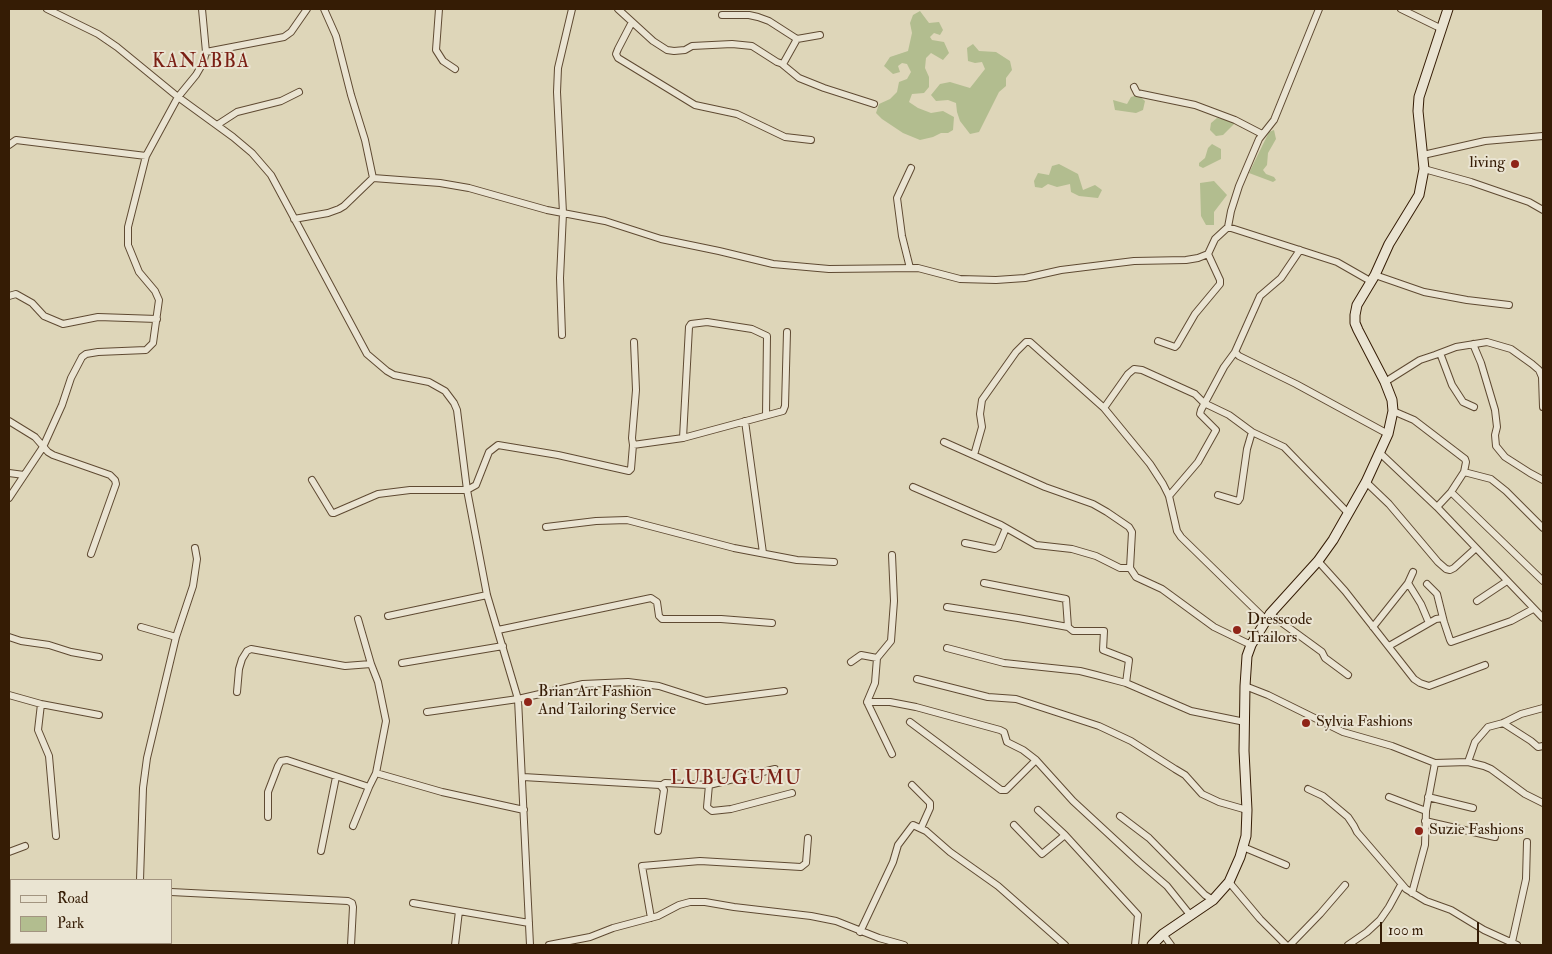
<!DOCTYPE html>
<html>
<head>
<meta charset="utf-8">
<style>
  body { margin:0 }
  #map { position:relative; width:1552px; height:954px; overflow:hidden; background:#ded6b9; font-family:"IM FELL Double Pica",serif }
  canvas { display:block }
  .frame { position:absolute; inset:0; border:10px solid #351c05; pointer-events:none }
  .legend { position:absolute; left:10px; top:879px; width:162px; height:65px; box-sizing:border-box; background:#eae4d2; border:1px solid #a29480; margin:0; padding:6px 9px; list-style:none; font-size:15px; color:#351c05 }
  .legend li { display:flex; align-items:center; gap:10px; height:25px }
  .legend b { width:25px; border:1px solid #a29480 }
  .scale { position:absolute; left:1380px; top:922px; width:99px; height:22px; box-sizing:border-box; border:2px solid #351c05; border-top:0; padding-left:6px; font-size:15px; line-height:18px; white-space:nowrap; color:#351c05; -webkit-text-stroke:4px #eae4d2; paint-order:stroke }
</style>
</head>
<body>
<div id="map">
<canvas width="1552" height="954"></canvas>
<div class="frame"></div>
<ul class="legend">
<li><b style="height:6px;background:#eae4d2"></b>Road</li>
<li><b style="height:14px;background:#b2bd8f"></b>Park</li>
</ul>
<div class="scale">100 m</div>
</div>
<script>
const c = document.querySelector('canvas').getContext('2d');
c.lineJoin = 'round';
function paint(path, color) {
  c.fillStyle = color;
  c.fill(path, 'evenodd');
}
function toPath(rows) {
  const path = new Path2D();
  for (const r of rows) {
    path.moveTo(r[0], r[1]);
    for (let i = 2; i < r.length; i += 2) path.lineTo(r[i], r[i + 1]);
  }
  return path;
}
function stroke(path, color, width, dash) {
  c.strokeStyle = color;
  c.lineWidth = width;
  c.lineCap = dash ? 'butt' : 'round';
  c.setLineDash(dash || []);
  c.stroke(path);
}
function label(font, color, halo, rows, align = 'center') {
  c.font = font + ' "IM FELL Double Pica",serif';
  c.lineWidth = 4;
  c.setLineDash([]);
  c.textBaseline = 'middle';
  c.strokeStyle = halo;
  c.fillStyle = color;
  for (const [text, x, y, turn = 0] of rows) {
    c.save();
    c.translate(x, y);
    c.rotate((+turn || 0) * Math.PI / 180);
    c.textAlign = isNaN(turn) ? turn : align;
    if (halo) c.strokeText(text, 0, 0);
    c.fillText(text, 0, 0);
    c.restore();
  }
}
const green = toPath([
  [920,11,929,23,939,22,943,30,940,35,934,33,930,37,932,40,944,42,949,53,943,60,931,53,926,58,925,68,929,77,929,87,924,93,912,94,909,102,918,108,931,113,943,111,954,117,953,130,948,133,941,133,933,137,920,140,903,133,882,119,876,113,879,104,890,99,897,92,899,82,907,79,911,72,907,64,902,63,898,66,900,72,893,74,884,66,890,57,908,51,912,33,910,23,913,15],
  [973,44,979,51,996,52,1010,61,1012,70,1006,78,1006,86,999,92,979,132,970,134,960,121,957,112,956,103,948,100,936,101,931,95,940,84,950,82,970,88,974,83,985,69,982,62,975,63,968,61,967,48],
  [1138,95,1145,101,1143,110,1136,113,1115,110,1113,100,1127,104,1131,97],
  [1217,118,1225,119,1235,123,1223,135,1216,136,1210,130,1211,123],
  [1274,130,1276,139,1268,153,1267,165,1263,170,1266,174,1274,177,1276,180,1273,182,1249,173,1269,132],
  [1212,144,1221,149,1221,159,1203,168,1199,166,1199,163,1205,158,1208,148],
  [1059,164,1078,174,1083,190,1095,185,1102,190,1098,198,1079,196,1071,192,1070,184,1057,187,1048,184,1042,188,1035,187,1034,181,1038,173,1049,175,1052,166],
  [1214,181,1227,195,1214,212,1214,225,1206,225,1201,216,1200,183]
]);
const street = toPath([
  [47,9,98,34,117,47,178,97,233,137,252,153,271,175,367,354,387,371,394,375,429,382,445,391,454,403,457,410,467,490,487,595,518,699,530,945],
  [324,9,336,36,351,95,365,140,373,178],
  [439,9,436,50,443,61,455,69],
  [618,9,653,41,667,50,674,51,685,50,692,46,732,44,752,46,777,62,783,64,797,39,820,35],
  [1401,9,1442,29],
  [722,15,749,15,758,17,769,21,797,39],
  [632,22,618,49,616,54,618,58,695,105,737,114,785,137,811,140],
  [206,52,284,37,291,32,307,9],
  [782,64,799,78,824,88,874,104],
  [1134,87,1137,93,1195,105,1235,120,1262,134],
  [217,125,237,112,281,101,299,92],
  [9,145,16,140,146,156],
  [1423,155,1485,141,1543,136],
  [1424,169,1471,182,1529,202,1543,210],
  [294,219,328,213,339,209,344,206,373,178,440,183,469,188,547,210,605,221,661,239,719,251,773,264,829,269,918,268,960,279,996,280,1025,278,1061,270,1134,261,1186,260,1198,258,1208,254,1215,239,1228,227,1337,262,1372,282],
  [1228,227,1231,211,1239,186,1259,139,1274,120,1319,9],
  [1300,250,1281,278,1260,296,1235,352,1239,356,1296,384,1388,434],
  [910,268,902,236,897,198,911,168],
  [1375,275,1424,292,1467,300,1509,305],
  [9,296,16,294,32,303,44,316,63,324,98,317,157,319],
  [562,335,560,278,563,213,557,92,558,68,572,9],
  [1158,341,1175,347,1177,345,1195,314,1220,284,1220,280,1208,254],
  [1473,344,1481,363,1495,410,1497,427,1495,435,1496,446,1505,457,1530,473,1543,480],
  [1440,353,1452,385,1463,402,1474,407],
  [1385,382,1420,360,1435,355,1456,347,1487,342,1511,349,1532,364,1539,370,1542,377,1543,407],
  [1104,408,1128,374,1134,369,1142,370,1195,394,1204,403,1229,415,1252,432],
  [1393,411,1414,420,1465,459,1466,462,1464,472,1451,492,1437,507],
  [9,421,35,437,48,452,53,455,110,475,115,480,116,484,91,554],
  [745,421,763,553],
  [683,438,689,327,691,324,707,322,752,329,767,336,766,415],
  [944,442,1045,487,1093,504,1107,512,1129,527,1132,532,1130,568,1136,577,1162,589,1214,627,1251,645],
  [633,445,683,438,783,411,785,406,787,332],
  [1380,453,1437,507,1543,618],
  [974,455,982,427,980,414,982,400,1016,352,1026,342,1030,342,1104,408,1150,464,1163,484,1169,496,1177,531,1181,537,1266,620],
  [1464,472,1491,479,1506,491,1543,528],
  [9,473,24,475],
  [312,480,332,513,334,513,378,494,410,490,467,490,476,485,489,452,498,445,558,455,629,471,631,469,633,445,632,438,636,390,634,342],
  [1366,482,1389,504,1438,562,1446,569,1450,570,1454,568,1476,548],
  [913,487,1001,525,1036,545,1072,549,1096,556,1120,568,1130,568],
  [1451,492,1543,581],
  [1218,495,1238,501,1240,498,1247,449,1252,432,1284,447,1348,513],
  [1169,496,1198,462,1216,430,1200,414,1201,410,1224,367,1235,352],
  [9,498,43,447,62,405,71,378,82,357,86,354,98,352,146,350,153,343,159,300,155,291,139,272,128,245,128,227,146,156,178,97,196,75,203,63,206,52,202,9],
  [546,527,596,521,627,520,734,548,797,560,834,562],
  [965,543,995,549,998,547,1006,528],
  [1318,561,1345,591,1414,679,1420,683,1429,686,1485,665],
  [1413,572,1408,583,1421,604,1429,623],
  [984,583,1066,599,1068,627],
  [1427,584,1437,594,1444,622,1450,640,1451,642,1511,621,1533,609],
  [1477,601,1507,581],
  [947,607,1018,618,1068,627,1073,631,1104,631,1103,650,1129,660,1126,683],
  [1270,614,1322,652,1325,658,1348,675],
  [388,616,487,595],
  [1373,627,1408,583],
  [498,630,651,598,657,602,659,616,662,619,721,619,772,623],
  [9,637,21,641,49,645,71,652,99,657],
  [176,637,193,586,197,559,195,548],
  [1389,646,1436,619,1443,618],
  [947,648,1004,663,1080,671,1096,675,1126,683,1191,711,1245,722],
  [851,662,861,655,877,658],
  [402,663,503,646],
  [917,679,988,697,1016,699,1099,726,1131,741,1175,769,1185,775,1202,794,1219,802,1247,810],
  [1245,686,1268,695,1343,732,1392,746,1435,763,1468,762,1484,766,1491,769,1525,794,1543,803],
  [237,692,239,669,242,659,247,651,251,649,345,666,371,664],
  [9,695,41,704,99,715],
  [867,702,890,702,916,707,1000,730,1004,732,1007,742,1023,750,1036,760,1073,801,1139,862,1167,886,1191,916],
  [41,704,38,730,49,756,56,836],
  [427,712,518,699,583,684,628,682,659,686,706,701,784,691],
  [910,722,1001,790,1006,790,1036,760],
  [1503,723,1531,741,1538,747,1543,746],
  [892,754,867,702,875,683,877,658,891,641,894,601,892,555],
  [1468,762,1475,742,1488,727,1503,723,1521,714,1543,708],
  [376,773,442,792,524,810],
  [523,777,660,785,664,790,658,831],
  [709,785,707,807,712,811,731,809,792,793],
  [912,785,930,803,930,808,921,828],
  [661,786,665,783,709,785,775,769],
  [1308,789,1323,796,1348,817,1354,826,1357,832,1406,889,1426,901,1451,910,1484,930,1517,945],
  [1389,797,1426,811],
  [1428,797,1473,808],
  [1038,810,1065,835,1138,915,1135,945],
  [1120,816,1149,838,1205,895,1213,900],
  [268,817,268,792,278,766,281,761,287,760,369,787,376,773,386,721,378,682,371,664,358,619],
  [1425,821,1495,837],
  [1014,825,1042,854,1065,835],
  [353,826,369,787],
  [1243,847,1286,865],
  [321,851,336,777],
  [9,852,25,846],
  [140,880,143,788,147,758,176,637,141,627],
  [1229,882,1260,919,1286,945],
  [171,892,348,901,352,903,353,907,351,945],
  [1412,893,1425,845,1426,811,1435,763],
  [413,903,529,923],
  [651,918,642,866,700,861,801,867,806,863,808,838],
  [9,923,11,923],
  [860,932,893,862,898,845,913,825,926,831,950,852,998,886,1065,945],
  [1163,934,1171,945],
  [1512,942,1526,879,1527,842],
  [139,945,139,943],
  [455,945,459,911],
  [549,945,590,937,613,928,658,916,679,905,690,902,705,902,734,907,811,916,836,921,879,938,904,945],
  [1290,945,1320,914,1345,885],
  [1348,945,1367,932,1380,920,1389,907,1401,885]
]);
const secondary = toPath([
  [1152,945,1163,934,1213,900,1229,882,1240,857,1246,836,1247,810,1244,751,1245,686,1247,656,1251,645,1270,614,1318,561,1333,540,1366,482,1388,434,1393,411,1392,400,1385,382,1358,330,1355,323,1355,315,1357,305,1375,275,1389,244,1419,195,1424,169,1418,111,1419,97,1448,9]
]);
const markers = [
  [1515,164,5,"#8f2418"],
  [1237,630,5,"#8f2418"],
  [528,702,5,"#8f2418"],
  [1306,723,5,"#8f2418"],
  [1419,831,5,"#8f2418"]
];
const poiNames = [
  ["living",1505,164,"right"],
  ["Dresscode",1247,621],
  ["Trailors",1247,639],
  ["Brian Art Fashion",538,693],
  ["And Tailoring Service",538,711],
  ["Sylvia Fashions",1316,723],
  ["Suzie Fashions",1429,831]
];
const quarterNames = [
  ["KANABBA",201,63],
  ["LUBUGUMU",736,780]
];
paint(green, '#b2bd8f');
stroke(street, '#5f4a32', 8);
stroke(secondary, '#351c05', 11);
stroke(street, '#eae4d2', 6);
stroke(secondary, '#eae4d2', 9);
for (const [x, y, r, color] of markers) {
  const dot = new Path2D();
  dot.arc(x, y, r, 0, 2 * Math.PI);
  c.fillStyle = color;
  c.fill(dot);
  stroke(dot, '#eae4d2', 2);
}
label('16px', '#351c05', '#eae4d2', poiNames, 'left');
c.letterSpacing = '1px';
label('19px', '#7a1f14', '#eae4d2', quarterNames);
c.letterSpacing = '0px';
</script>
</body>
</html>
